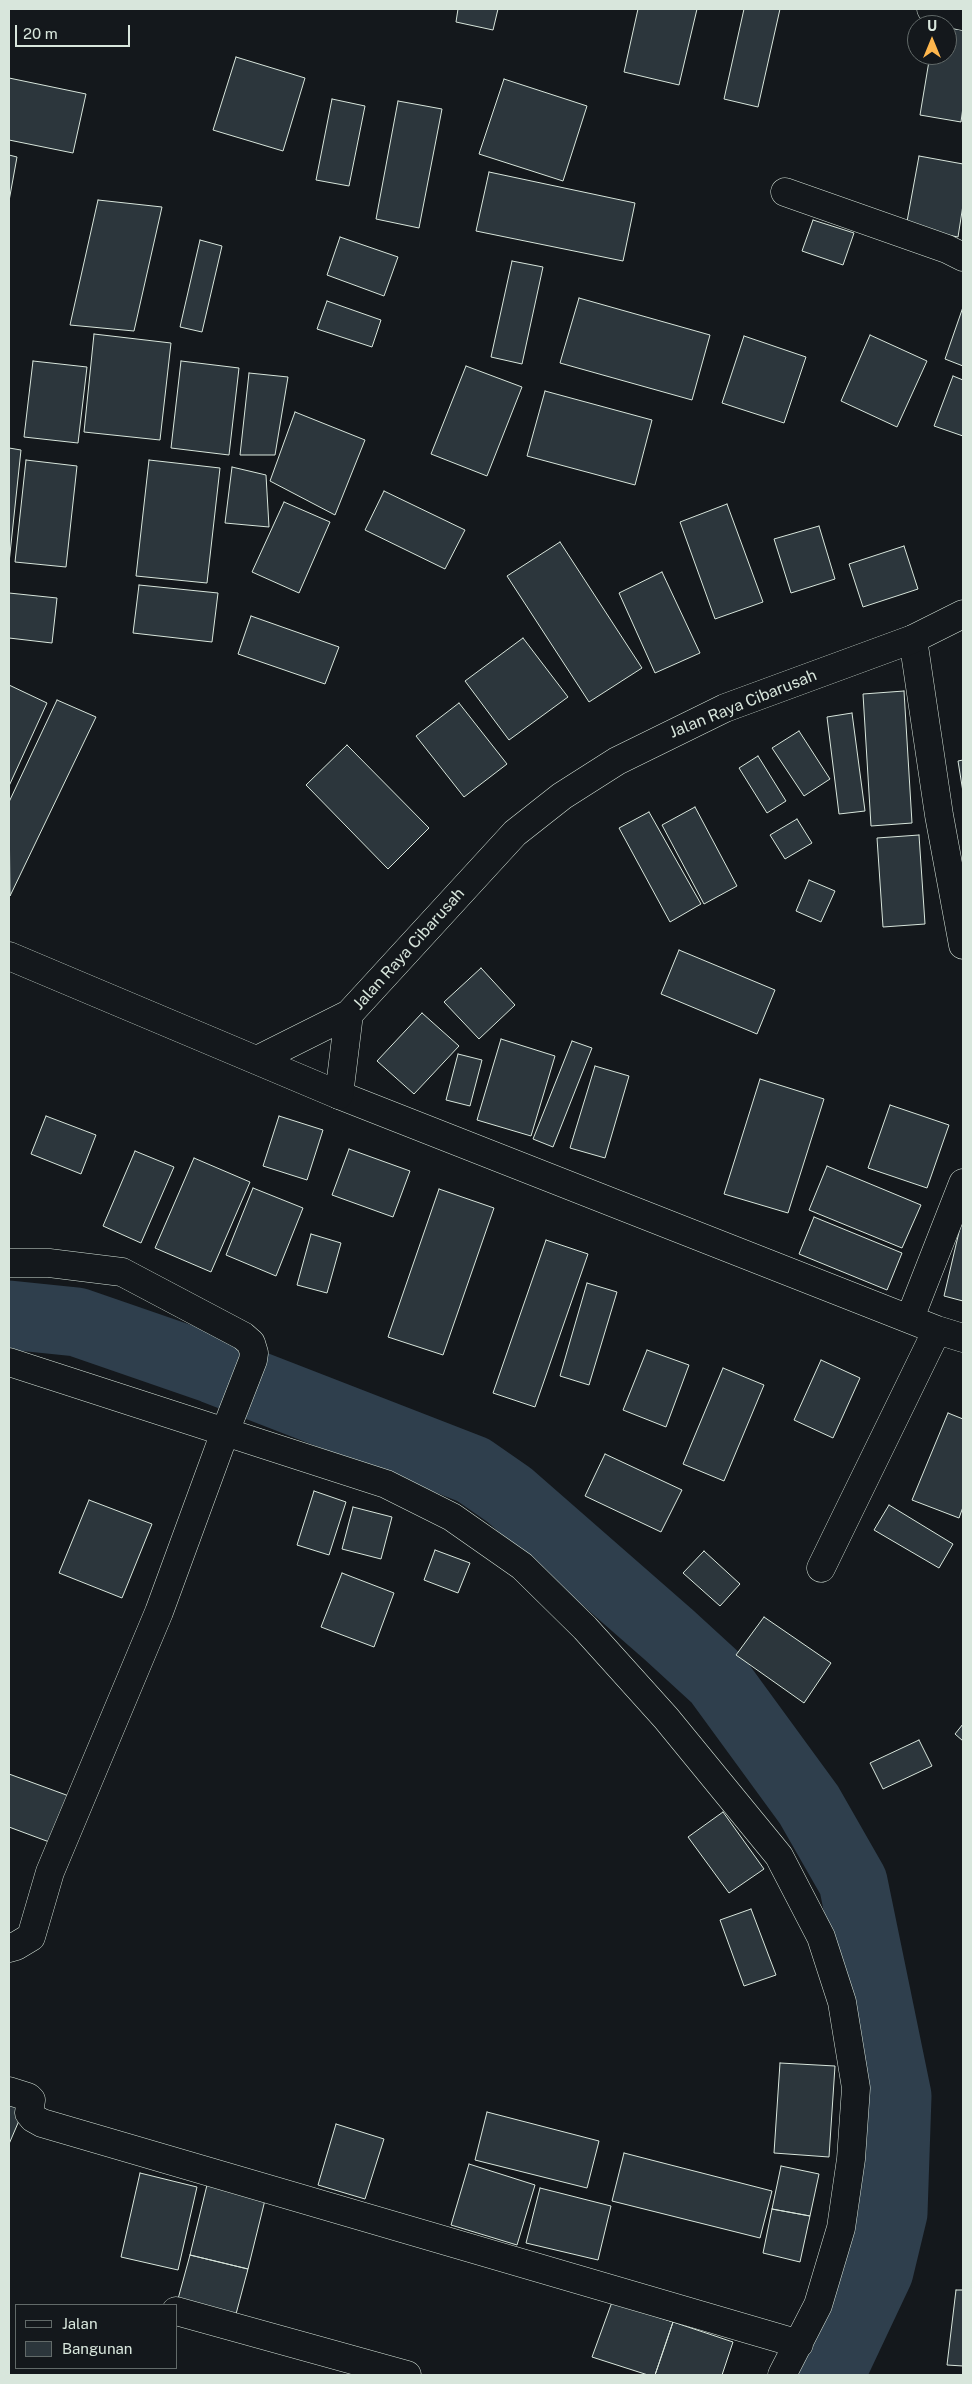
<!DOCTYPE html>
<html>
<head>
<meta charset="utf-8">
<style>
  body { margin:0 }
  #map { position:relative; width:972px; height:2384px; overflow:hidden; background:#14181c; font-family:"Public Sans",sans-serif }
  canvas { display:block }
  .frame { position:absolute; inset:0; border:10px solid #d8e6dc; pointer-events:none }
  .legend { position:absolute; left:15px; top:2304px; width:162px; height:65px; box-sizing:border-box; background:#14181c; border:1px solid #626a69; margin:0; padding:6px 9px; list-style:none; font-size:15px; color:#d8e6dc }
  .legend li { display:flex; align-items:center; gap:10px; height:25px }
  .legend b { width:25px; border:1px solid #626a69 }
  .north { position:absolute; left:907px; top:15px; width:50px; height:50px; box-sizing:border-box; background:#14181c; border:1px solid #626a69; border-radius:50%; rotate:0deg; font-size:14px; font-weight:700; line-height:20px; text-align:center; color:#d8e6dc }
  .north::after { content:''; display:block; margin:auto; width:18px; height:22px; background:#ffb74d; clip-path:polygon(50% 0,100% 100%,50% 72%,0 100%) }
  .scale { position:absolute; left:15px; top:25px; width:115px; height:22px; box-sizing:border-box; border:2px solid #d8e6dc; border-top:0; padding-left:6px; font-size:15px; line-height:18px; white-space:nowrap; color:#d8e6dc; -webkit-text-stroke:4px #14181c; paint-order:stroke }
</style>
</head>
<body>
<div id="map">
<canvas width="972" height="2384"></canvas>
<div class="frame"></div>
<ul class="legend">
<li><b style="height:6px;background:#14181c"></b>Jalan</li>
<li><b style="height:14px;background:#2c363c"></b>Bangunan</li>
</ul>
<div class="north">U</div>
<div class="scale">20 m</div>
</div>
<script>
const c = document.querySelector('canvas').getContext('2d');
c.lineJoin = 'round';
function toPath(rows) {
  const path = new Path2D();
  for (const r of rows) {
    path.moveTo(r[0], r[1]);
    for (let i = 2; i < r.length; i += 2) path.lineTo(r[i], r[i + 1]);
  }
  return path;
}
function stroke(path, color, width, dash) {
  c.strokeStyle = color;
  c.lineWidth = width;
  c.lineCap = dash ? 'butt' : 'round';
  c.setLineDash(dash || []);
  c.stroke(path);
}
function paint(path, color) {
  c.fillStyle = color;
  c.fill(path, 'evenodd');
}
function label(font, color, halo, rows, align = 'center') {
  c.font = font + ' "Public Sans",sans-serif';
  c.lineWidth = 4;
  c.setLineDash([]);
  c.textBaseline = 'middle';
  c.strokeStyle = halo;
  c.fillStyle = color;
  for (const [text, x, y, turn = 0] of rows) {
    c.save();
    c.translate(x, y);
    c.rotate((+turn || 0) * Math.PI / 180);
    c.textAlign = isNaN(turn) ? turn : align;
    if (halo) c.strokeText(text, 0, 0);
    c.fillText(text, 0, 0);
    c.restore();
  }
}
const river = toPath([
  [9,1315,77,1322,213,1369,473,1470,509,1495,669,1635,717,1679,809,1805,853,1882,897,2096,893,2213,879,2271,830,2375]
]);
const building = toPath([
  [458,9,498,9,493,30,456,22,458,9],
  [638,9,697,9,679,85,624,72,638,9],
  [744,9,780,9,758,107,724,99,744,9],
  [947,28,963,30,963,107,961,122,920,115,930,55,947,55,947,28],
  [236,57,305,78,283,151,213,130,236,57],
  [9,78,86,94,73,153,9,140,9,78],
  [504,79,587,106,563,181,479,154,504,79],
  [332,99,365,106,349,186,316,180,332,99],
  [398,101,442,109,419,228,376,219,398,101],
  [9,155,17,157,9,201,9,155],
  [919,156,963,164,963,205,958,237,906,227,919,156],
  [489,172,635,203,623,261,476,231,489,172],
  [98,200,162,207,134,331,70,325,98,200],
  [813,220,854,233,843,265,802,251,813,220],
  [340,237,398,257,384,296,327,275,340,237],
  [200,240,222,246,202,332,180,327,200,240],
  [512,261,543,267,522,364,491,357,512,261],
  [579,298,710,335,692,400,560,363,579,298],
  [327,301,381,320,372,347,317,329,327,301],
  [963,307,963,366,945,359,963,307],
  [94,334,171,343,160,440,84,432,94,334],
  [870,335,927,361,897,427,841,401,870,335],
  [744,336,806,357,784,423,722,403,744,336],
  [33,361,87,367,78,443,24,437,33,361],
  [181,361,239,368,229,455,171,448,181,361],
  [466,366,522,387,487,476,431,454,466,366],
  [249,373,288,377,275,455,240,455,249,373],
  [953,376,963,380,963,436,934,426,953,376],
  [545,391,652,420,635,485,527,456,545,391],
  [295,412,365,440,335,515,270,481,295,412],
  [9,448,21,450,9,563,9,448],
  [26,460,77,466,66,567,15,562,26,460],
  [149,460,220,468,207,583,136,576,149,460],
  [232,467,266,475,269,527,225,523,232,467],
  [384,491,465,530,445,569,365,530,384,491],
  [284,502,330,522,299,593,252,572,284,502],
  [727,504,763,602,715,619,680,522,727,504],
  [819,526,835,579,791,593,774,539,819,526],
  [560,542,642,668,589,702,507,576,560,542],
  [904,546,918,589,863,607,849,564,904,546],
  [662,572,700,653,655,673,619,593,662,572],
  [139,585,218,593,212,642,133,633,139,585],
  [9,593,57,598,52,643,9,638,9,593],
  [251,616,339,647,325,684,238,654,251,616],
  [523,638,568,697,509,740,465,681,523,638],
  [9,685,47,703,9,786,9,685],
  [904,691,912,823,871,826,863,694,904,691],
  [57,700,96,717,10,896,9,802,57,700],
  [459,703,507,764,464,797,416,736,459,703],
  [852,713,865,811,839,814,827,717,852,713],
  [799,731,830,779,804,796,772,748,799,731],
  [347,745,429,828,388,869,306,785,347,745],
  [758,756,786,801,767,813,739,768,758,756],
  [963,760,963,792,958,761,963,760],
  [695,807,737,886,704,904,662,825,695,807],
  [649,812,701,904,670,922,619,828,649,812],
  [797,819,812,843,785,859,770,835,797,819],
  [919,835,925,924,883,927,877,838,919,835],
  [809,880,835,891,821,922,796,911,809,880],
  [679,950,775,990,757,1034,661,994,679,950],
  [481,968,515,1005,479,1039,444,1002,481,968],
  [422,1013,459,1046,414,1094,377,1061,422,1013],
  [501,1039,555,1056,531,1136,477,1120,501,1039],
  [572,1041,592,1048,553,1147,533,1139,572,1041],
  [458,1054,482,1060,470,1106,446,1100,458,1054],
  [595,1066,629,1076,605,1158,570,1148,595,1066],
  [760,1079,824,1099,788,1213,724,1194,760,1079],
  [890,1105,949,1125,927,1188,868,1168,890,1105],
  [46,1116,96,1135,81,1174,31,1154,46,1116],
  [279,1116,323,1130,307,1180,263,1166,279,1116],
  [349,1149,410,1171,393,1217,332,1195,349,1149],
  [135,1151,174,1167,141,1243,103,1226,135,1151],
  [194,1158,250,1182,211,1272,155,1248,194,1158],
  [827,1166,921,1205,902,1248,809,1210,827,1166],
  [253,1188,303,1208,276,1276,226,1255,253,1188],
  [439,1189,494,1208,443,1355,388,1337,439,1189],
  [963,1215,963,1301,944,1296,963,1215],
  [814,1217,902,1253,887,1290,799,1254,814,1217],
  [311,1234,341,1243,327,1293,297,1285,311,1234],
  [546,1240,588,1254,535,1407,493,1393,546,1240],
  [587,1283,617,1292,589,1385,560,1376,587,1283],
  [647,1350,689,1365,666,1427,623,1410,647,1350],
  [821,1360,860,1378,833,1438,794,1420,821,1360],
  [723,1368,764,1385,724,1481,683,1464,723,1368],
  [948,1413,963,1419,963,1507,959,1518,912,1500,948,1413],
  [605,1454,682,1490,661,1532,585,1496,605,1454],
  [314,1491,346,1502,329,1555,297,1545,314,1491],
  [89,1500,152,1524,122,1598,59,1573,89,1500],
  [889,1505,953,1544,939,1568,874,1530,889,1505],
  [353,1507,392,1517,381,1559,342,1549,353,1507],
  [435,1550,470,1563,458,1593,424,1580,435,1550],
  [704,1551,740,1584,720,1606,683,1573,704,1551],
  [342,1573,394,1593,374,1647,321,1627,342,1573],
  [764,1617,831,1663,804,1703,736,1655,764,1617],
  [963,1724,963,1741,955,1734,963,1724],
  [919,1740,932,1766,883,1789,870,1763,919,1740],
  [9,1774,69,1796,52,1843,9,1827,9,1774],
  [723,1812,764,1869,729,1893,688,1837,723,1812],
  [751,1909,776,1975,744,1986,720,1920,751,1909],
  [780,2063,835,2066,829,2157,774,2153,780,2063],
  [9,2102,24,2109,9,2144,9,2102],
  [487,2112,599,2141,587,2188,475,2160,487,2112],
  [336,2124,384,2139,365,2199,318,2185,336,2124],
  [624,2153,772,2191,760,2238,612,2201,624,2153],
  [469,2164,535,2185,517,2245,451,2225,469,2164],
  [781,2166,819,2174,810,2216,772,2209,781,2166],
  [140,2173,197,2187,178,2270,121,2257,140,2173],
  [207,2185,265,2200,248,2269,190,2255,207,2185],
  [540,2188,611,2206,598,2260,526,2243,540,2188],
  [772,2209,810,2216,800,2262,763,2253,772,2209],
  [190,2255,248,2269,236,2314,178,2299,190,2255],
  [956,2290,963,2290,963,2366,947,2365,956,2290],
  [612,2302,673,2322,655,2375,648,2375,592,2357,612,2302],
  [673,2322,733,2342,722,2375,655,2375,673,2322]
]);
const minor = toPath([
  [931,9,963,16],
  [785,192,947,249,963,257],
  [913,639,939,815,963,945],
  [339,1095,937,1330,963,1338],
  [9,1263,49,1263,122,1272,243,1336,251,1343,254,1353,253,1360,225,1432,159,1612,50,1872,31,1937,16,1946,9,1948],
  [910,1318,963,1183],
  [9,1362,386,1484,452,1517,522,1566,585,1628,666,1718,779,1856,821,1937,842,2002,856,2088,851,2159,841,2228,818,2305,782,2375],
  [821,1568,937,1330],
  [9,2091,28,2097,31,2100,29,2113,33,2118,42,2123,799,2344],
  [176,2311,407,2375]
]);
const major = toPath([
  [9,956,339,1095,349,1014],
  [257,1060,349,1014,515,833,562,796,617,761,725,708,913,639,963,614]
]);
const streetNames = [
  ["Jalan Raya Cibarusah",743,704,-22],
  ["Jalan Raya Cibarusah",409,949,-48]
];
stroke(river, '#2f3f4d', 69);
paint(building, '#2c363c');
stroke(building, '#d8e6dc', 1);
stroke(minor, '#d8e6dc', 29);
stroke(major, '#d8e6dc', 29);
stroke(minor, '#14181c', 28);
stroke(major, '#14181c', 28);
label('16px', '#d8e6dc', '#14181c', streetNames);
</script>
</body>
</html>
